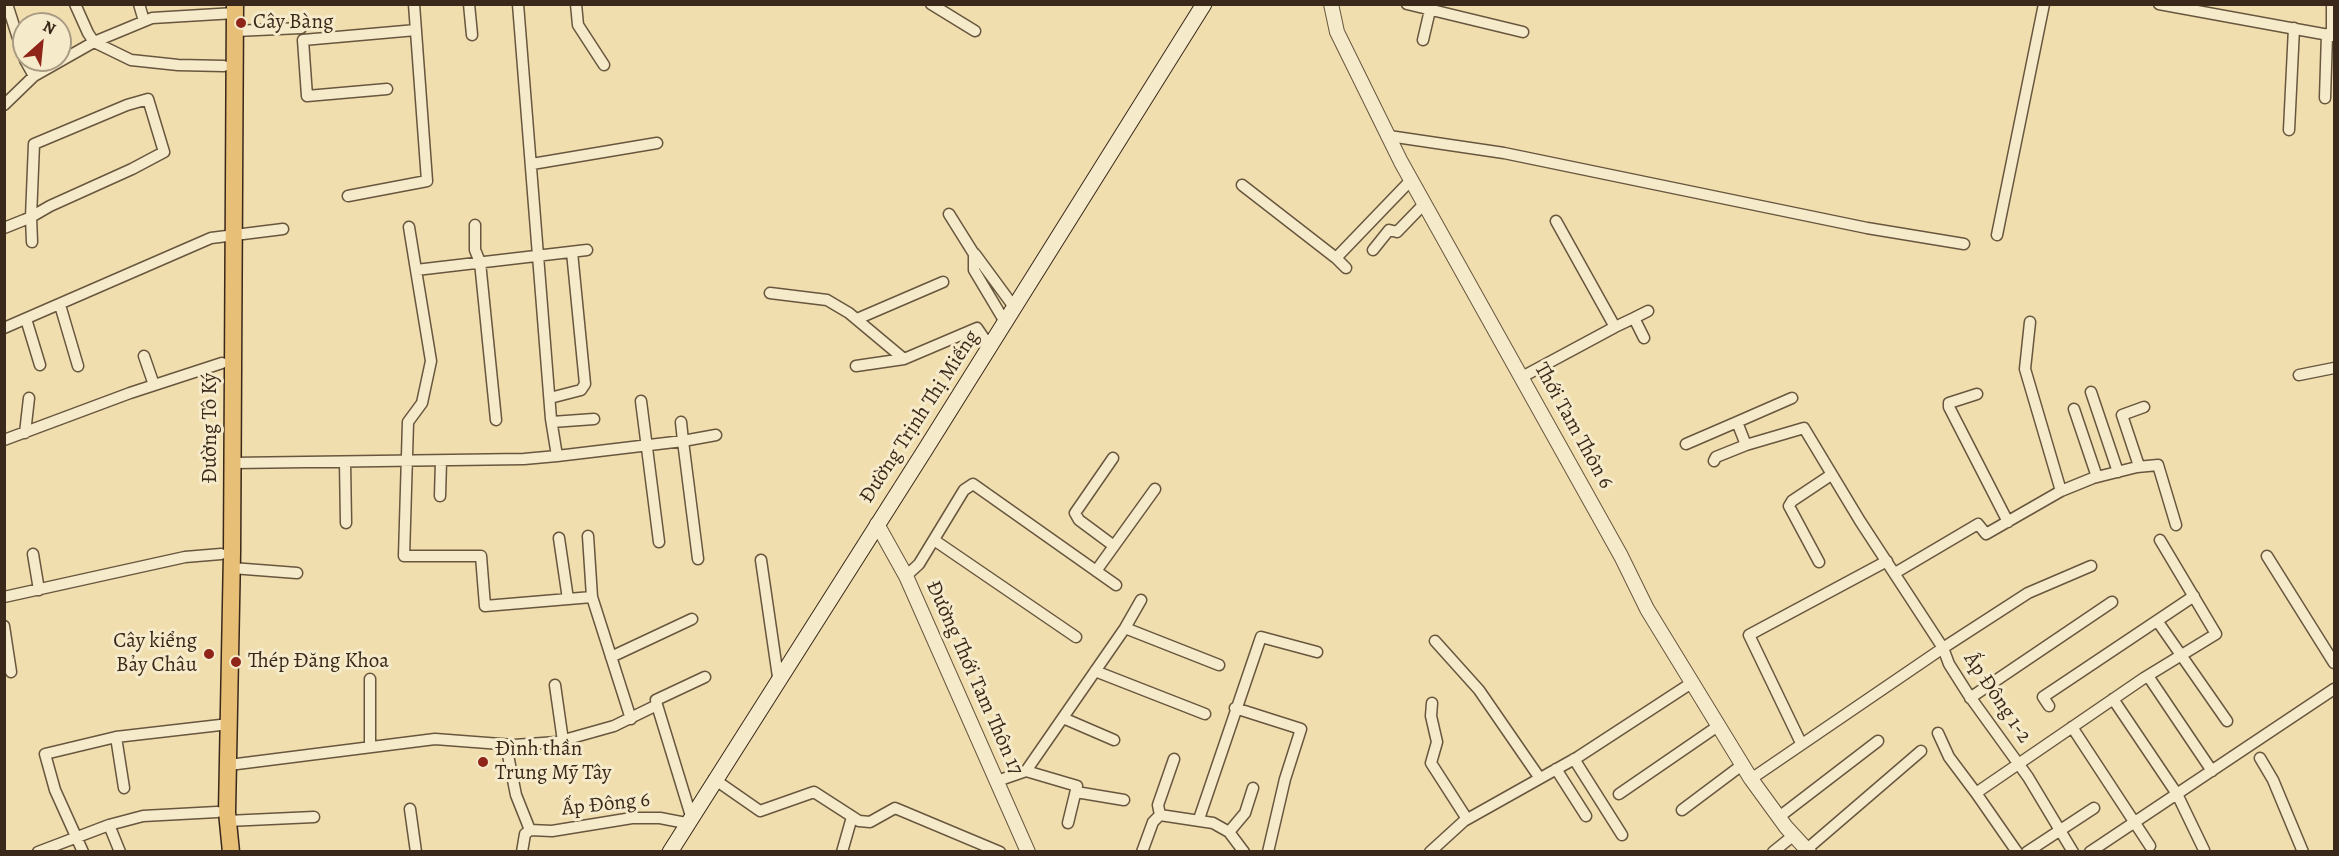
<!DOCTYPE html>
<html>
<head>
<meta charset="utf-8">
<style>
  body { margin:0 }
  #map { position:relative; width:2339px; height:856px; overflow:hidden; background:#f0deae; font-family:Alegreya,serif }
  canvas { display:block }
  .frame { position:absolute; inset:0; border:6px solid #3a281a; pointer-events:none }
  .north { position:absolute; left:12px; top:12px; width:60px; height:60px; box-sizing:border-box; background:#f5eaca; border:2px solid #aa9c84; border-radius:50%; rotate:27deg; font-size:16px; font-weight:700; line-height:24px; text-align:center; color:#3a281a }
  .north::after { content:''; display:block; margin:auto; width:21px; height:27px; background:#8f2418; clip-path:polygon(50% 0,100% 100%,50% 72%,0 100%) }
</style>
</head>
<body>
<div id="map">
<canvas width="2339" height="856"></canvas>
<div class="frame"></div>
<div class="north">N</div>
</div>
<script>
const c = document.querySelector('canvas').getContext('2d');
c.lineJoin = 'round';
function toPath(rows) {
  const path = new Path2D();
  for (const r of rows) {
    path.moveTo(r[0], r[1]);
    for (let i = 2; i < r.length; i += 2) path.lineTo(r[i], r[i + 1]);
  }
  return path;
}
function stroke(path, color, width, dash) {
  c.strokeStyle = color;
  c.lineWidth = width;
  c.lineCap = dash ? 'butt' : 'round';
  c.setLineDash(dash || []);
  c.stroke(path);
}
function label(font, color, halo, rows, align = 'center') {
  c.font = font + ' Alegreya,serif';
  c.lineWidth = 6;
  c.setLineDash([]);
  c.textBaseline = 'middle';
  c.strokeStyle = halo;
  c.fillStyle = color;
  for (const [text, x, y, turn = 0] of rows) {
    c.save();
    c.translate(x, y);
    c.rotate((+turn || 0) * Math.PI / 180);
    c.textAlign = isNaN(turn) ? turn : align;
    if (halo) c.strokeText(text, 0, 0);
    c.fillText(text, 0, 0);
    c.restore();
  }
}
const minor = toPath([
  [7,4,24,57],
  [75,4,88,33,94,42,131,60,178,65,224,66],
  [139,4,144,21],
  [469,4,472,35],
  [518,4,551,419,557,456,683,441,698,559],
  [576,4,578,25,604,65],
  [931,4,975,31],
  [1407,4,1523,32],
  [2159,4,2334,36],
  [235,31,301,28],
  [2332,35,2332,4],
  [1423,40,1430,10],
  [25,60,34,76,94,42,152,18,235,13],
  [387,89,307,96,303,40,416,30],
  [2325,98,2327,34],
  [4,105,34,76],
  [2289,130,2294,28],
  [1389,136,1504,153,1867,228,1964,244],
  [532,164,657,143],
  [1242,185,1336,258],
  [348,196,427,181,414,4],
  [949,214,974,254,974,270,1005,322],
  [475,225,475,250,480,262,496,420],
  [409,227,416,270],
  [4,228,24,220,31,217,50,206,132,169,164,152,148,99,127,105,34,144,31,217,32,242],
  [1997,235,2044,4],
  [587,250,416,270,431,361,422,403,408,422,404,556,481,556,485,606,592,597,631,719],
  [1373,250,1389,230,1397,232,1425,203],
  [975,254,1014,307],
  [1346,268,1336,258,1411,180],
  [770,293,827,300,849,313,904,359,977,328,990,347],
  [60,305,78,366],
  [1634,318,1648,311],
  [26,319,40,365],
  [857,319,943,282],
  [2030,322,2025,369,2061,491],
  [1615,327,1634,318,1644,338],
  [4,328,211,238,283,229],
  [144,356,154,385],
  [856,366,904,359],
  [2299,375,2334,368],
  [1522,377,1615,327,1556,221],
  [2091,392,2118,472],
  [1977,394,1949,403,1949,407,2008,522],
  [550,398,581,390,585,384,572,252],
  [641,401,659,542],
  [2074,409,2097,477],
  [552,422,594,419],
  [681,422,683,441,716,435],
  [25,433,29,398],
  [4,440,130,393,222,363],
  [1686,444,1737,422],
  [1113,458,1075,513,1079,520,1114,546],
  [1714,461,1716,457,1746,445],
  [345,462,346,523],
  [233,463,524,459,557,456],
  [2139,466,2122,415,2144,407],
  [440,496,441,461],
  [588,536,592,597],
  [559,538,568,599],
  [934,540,1076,637],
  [33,554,39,590],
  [2267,556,2334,663],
  [761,560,778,677],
  [1819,562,1789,506,1792,501,1831,475],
  [232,568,297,573],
  [1096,571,1155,489],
  [1895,573,1978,524,1986,534,2061,491,2093,478,2137,467,2158,465,2176,525],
  [906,576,919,564,964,490,973,484,1116,585],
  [4,597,185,557,221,554],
  [2158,622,2227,721],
  [4,626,11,672],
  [1125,628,1219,665],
  [1435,641,1479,690,1539,777],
  [611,657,692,619],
  [1095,671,1205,714],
  [2148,676,2212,771],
  [370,679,370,745],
  [555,685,563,741],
  [1970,698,2112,602],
  [2113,699,2177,794,2204,850],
  [1432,703,1431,716,1437,742,1431,763,1467,819],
  [657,705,656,700,705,677],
  [2049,706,2043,697,2194,596],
  [1235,708,1301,729,1285,779,1268,852],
  [1063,718,1114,740],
  [2072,727,2150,846],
  [1938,733,1949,757,1976,793,2144,678,2216,634,2160,540],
  [116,737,124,788],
  [1801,743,1749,635,1887,561],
  [506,745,516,795,530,830],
  [2260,758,2273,780,2303,852],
  [1574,759,1622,835],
  [229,765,435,739,514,745,557,742,614,726,657,705,691,816],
  [1556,769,1586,816],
  [1026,771,1077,786,1068,823],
  [714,779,760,811,814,792,859,821,870,822,895,808,1000,852],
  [1751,779,1943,648,1860,521,1804,428,1746,445,1737,422,1792,398],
  [997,781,1026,771,1125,628,1141,600],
  [1076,792,1124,800],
  [1976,793,2017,852],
  [1619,794,1718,726],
  [410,809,416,852],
  [1682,810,1742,765],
  [1160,815,1158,805,1174,759],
  [1779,817,1878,741],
  [1199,819,1261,637,1317,652],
  [227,821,314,817],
  [109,825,120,852],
  [530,830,552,831,632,818,660,818,686,823],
  [1229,832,1245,813,1253,788],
  [1807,849,1921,751],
  [38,852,109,825,143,816,217,812],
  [83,852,55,790,45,754,116,737,229,724],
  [522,852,525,834,530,830],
  [842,852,852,817],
  [1142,852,1153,822,1160,815,1213,823,1229,832,1244,852],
  [1430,852,1464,821,1578,757,1693,682],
  [1773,852,1794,835],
  [2027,852,2094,808],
  [2073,852,2028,777,1968,694,1949,664,1943,648,2028,593,2091,566],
  [2090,852,2334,689]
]);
const tertiary = toPath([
  [1331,4,1337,32,1401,162,1621,556,1647,609,1751,779,1786,827,1809,852],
  [877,524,906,576,1028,852]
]);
const secondary = toPath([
  [670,852,925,450,1204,4]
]);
const primary = toPath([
  [231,852,227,812,232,553,235,4]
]);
const markers = [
  [241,23,6,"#8f2418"],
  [209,654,6,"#8f2418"],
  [236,662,6,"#8f2418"],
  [483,762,6,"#8f2418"]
];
const poiNames = [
  ["Cây Bàng",253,23],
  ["Cây kiểng",197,642,"right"],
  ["Bảy Châu",197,666,"right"],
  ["Thép Đăng Khoa",248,662],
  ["Đình thần",495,750],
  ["Trung Mỹ Tây",495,774]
];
const streetNames = [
  ["Đường Trịnh Thị Miếng",920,417,-57],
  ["Thới Tam Thôn 6",1573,426,61],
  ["Đường Tô Ký",211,428,-90],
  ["Đường Thới Tam Thôn 17",974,678,66],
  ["Ấp Đông 1-2",1997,698,56],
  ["Ấp Đông 6",606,805,-6]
];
stroke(minor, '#68563f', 13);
stroke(tertiary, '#68563f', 16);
stroke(secondary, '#3a281a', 17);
stroke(primary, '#3a281a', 19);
stroke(minor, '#f5eaca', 10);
stroke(tertiary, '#f5eaca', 14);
stroke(secondary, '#f5eaca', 15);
stroke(primary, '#e8bf77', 16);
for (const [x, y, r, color] of markers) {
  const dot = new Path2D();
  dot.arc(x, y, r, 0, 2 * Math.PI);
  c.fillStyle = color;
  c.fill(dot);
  stroke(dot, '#f5eaca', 2);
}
label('21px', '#3a281a', '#f5eaca', poiNames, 'left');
label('21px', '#3a281a', '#f5eaca', streetNames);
</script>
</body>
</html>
